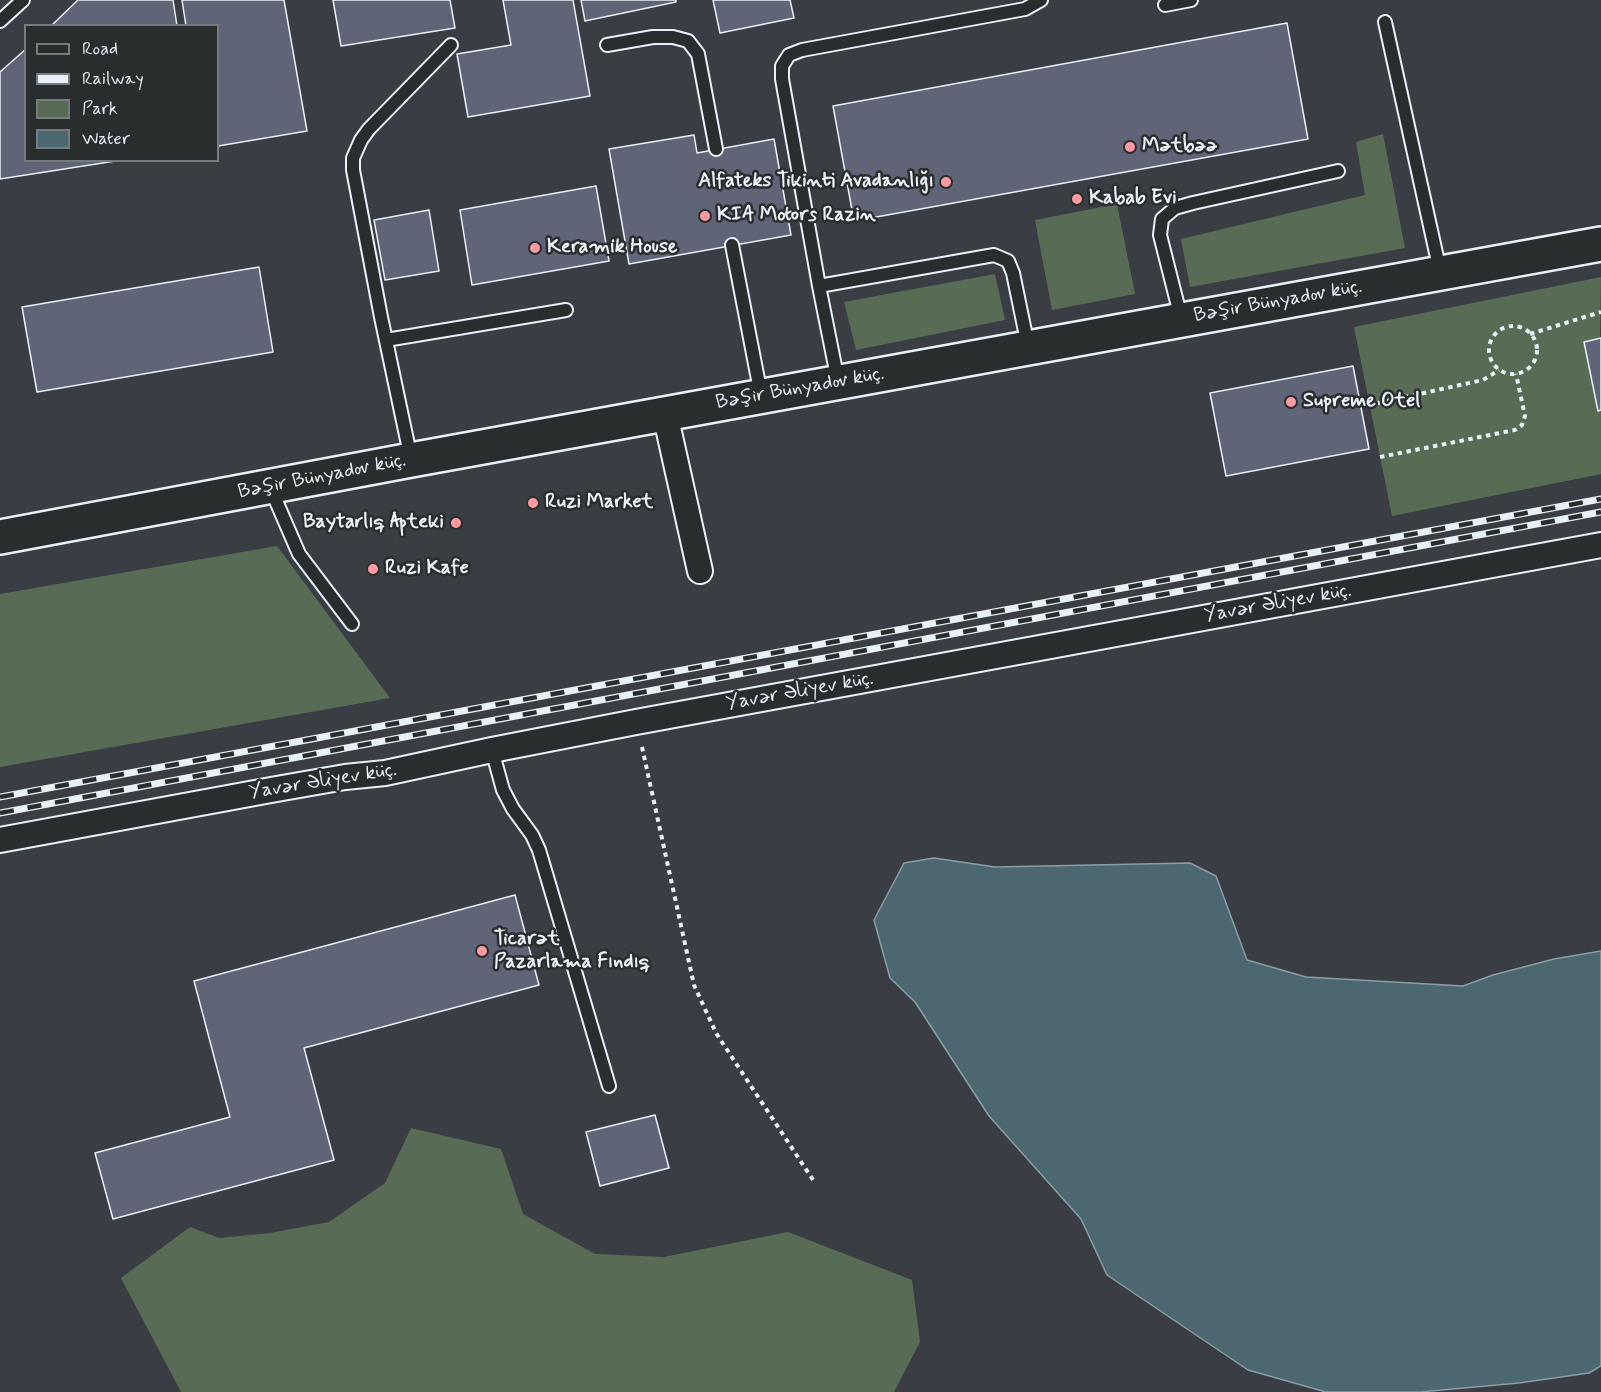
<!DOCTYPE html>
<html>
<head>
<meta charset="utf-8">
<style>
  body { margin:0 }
  #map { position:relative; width:1601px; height:1392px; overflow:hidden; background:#3a3e44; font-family:Mynerve,sans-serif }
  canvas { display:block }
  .legend { position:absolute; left:24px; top:24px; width:195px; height:138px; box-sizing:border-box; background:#2a2d2e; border:2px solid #767b7f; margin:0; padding:8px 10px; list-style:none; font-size:18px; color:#e8f1f8 }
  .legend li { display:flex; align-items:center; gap:12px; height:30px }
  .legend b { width:30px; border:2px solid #767b7f }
</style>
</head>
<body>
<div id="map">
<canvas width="1601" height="1392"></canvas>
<ul class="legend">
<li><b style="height:8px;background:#2a2d2e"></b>Road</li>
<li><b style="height:8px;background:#e8f1f8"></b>Railway</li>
<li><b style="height:16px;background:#586b55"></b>Park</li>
<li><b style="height:16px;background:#4c6770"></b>Water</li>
</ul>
</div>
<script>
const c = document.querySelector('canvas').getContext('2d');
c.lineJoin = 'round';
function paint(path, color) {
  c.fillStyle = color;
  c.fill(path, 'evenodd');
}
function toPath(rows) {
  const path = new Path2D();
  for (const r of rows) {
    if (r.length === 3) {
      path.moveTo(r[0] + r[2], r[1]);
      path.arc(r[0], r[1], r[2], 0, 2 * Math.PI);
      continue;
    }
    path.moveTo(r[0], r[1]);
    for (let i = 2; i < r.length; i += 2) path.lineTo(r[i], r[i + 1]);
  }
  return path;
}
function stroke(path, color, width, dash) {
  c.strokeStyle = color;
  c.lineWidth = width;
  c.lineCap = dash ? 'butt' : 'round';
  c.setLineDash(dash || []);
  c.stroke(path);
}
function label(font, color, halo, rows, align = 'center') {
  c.font = font + ' Mynerve,sans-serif';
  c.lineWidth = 5;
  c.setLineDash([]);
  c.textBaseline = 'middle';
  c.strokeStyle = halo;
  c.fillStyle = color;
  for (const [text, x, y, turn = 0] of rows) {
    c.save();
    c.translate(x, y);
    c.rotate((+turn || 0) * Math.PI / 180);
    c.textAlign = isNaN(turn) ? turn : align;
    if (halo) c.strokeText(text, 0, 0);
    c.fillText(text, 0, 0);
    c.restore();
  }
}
const green = toPath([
  [1383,134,1405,248,1190,287,1181,239,1365,195,1356,142],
  [1117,204,1135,294,1052,310,1035,220],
  [995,274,1005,320,856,350,844,302],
  [1601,277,1599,411,1601,410,1601,474,1392,516,1354,327],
  [277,546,390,698,0,767,0,594],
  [411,1128,501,1149,523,1214,595,1254,664,1257,788,1232,912,1280,920,1342,894,1392,181,1392,121,1278,190,1227,219,1238,270,1233,329,1222,385,1183]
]);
const water = toPath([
  [934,858,995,867,1190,863,1216,876,1247,960,1306,977,1463,986,1493,975,1554,959,1601,951,1601,1366,1589,1373,1519,1383,1420,1392,1326,1392,1248,1370,1107,1275,1081,1219,989,1116,915,1002,890,978,874,920,904,863,934,858]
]);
const building = toPath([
  [78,0,173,0,177,26,51,26,78,0],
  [182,0,284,0,307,131,218,146,218,26,186,26,182,0],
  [333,0,450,0,455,28,341,46,333,0],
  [503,0,573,0,590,96,468,117,457,54,511,45,503,0],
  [581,0,676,0,676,2,585,21,581,0],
  [713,0,790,0,794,18,720,33,713,0],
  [1287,23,1308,139,854,221,833,106,1287,23],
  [26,49,26,160,122,160,0,179,0,72,26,49],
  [694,135,697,153,774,139,791,235,629,264,609,149,694,135],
  [596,186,609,261,472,285,460,210,596,186],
  [429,210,439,271,385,280,374,220,429,210],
  [259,267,273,352,37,392,22,307,259,267],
  [1601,338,1601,410,1598,411,1584,342,1601,338],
  [1353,366,1369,449,1226,476,1210,393,1353,366],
  [515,895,539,985,304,1048,334,1160,113,1219,95,1153,230,1117,194,981,515,895],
  [655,1115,669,1168,600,1186,586,1132,655,1115]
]);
const path = toPath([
  [1513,350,24],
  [1530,334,1601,312],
  [1369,405,1483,380,1499,370],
  [1380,457,1515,430,1522,425,1525,416,1516,374],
  [642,747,694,985,716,1033,815,1183]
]);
const lane = toPath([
  [1165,5,1191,0],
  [0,21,23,0],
  [1385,22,1440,271],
  [607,45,653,37,673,37,688,41,698,54,716,149],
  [732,245,761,395],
  [819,286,994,255,1008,261,1013,273,1028,346],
  [1181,318,1160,235,1162,219,1175,208,1193,203,1338,171],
  [386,340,566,310],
  [838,381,819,286,782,79,782,66,789,55,802,50,1025,9,1041,0],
  [411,459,381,317,353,170,353,158,361,140,369,129,451,45],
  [270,487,299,554,352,624],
  [492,750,503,790,513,809,532,835,539,850,609,1086]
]);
const street = toPath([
  [665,414,700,571],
  [0,840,271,790,345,777,385,773,492,750,636,722,1601,545]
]);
const secondary = toPath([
  [0,537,411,460,1601,244]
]);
const rail = toPath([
  [0,797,1601,499],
  [0,813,1601,512]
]);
const markers = [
  [1130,147,6,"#ff9aa2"],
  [946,182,6,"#ff9aa2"],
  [1077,199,6,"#ff9aa2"],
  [705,216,6,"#ff9aa2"],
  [535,248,6,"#ff9aa2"],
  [1291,402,6,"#ff9aa2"],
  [533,503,6,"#ff9aa2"],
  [456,523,6,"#ff9aa2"],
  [373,569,6,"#ff9aa2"],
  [482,951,6,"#ff9aa2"]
];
const poiNames = [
  ["Mətbəə",1142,147],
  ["Alfateks Tikinti Avadanlığı",934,182,"right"],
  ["Kabab Evi",1089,199],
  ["KIA Motors Razin",717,216],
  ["Keramik House",547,248],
  ["Supreme Otel",1303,402],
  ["Ruzi Market",545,503],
  ["Baytarlıq Apteki",444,523,"right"],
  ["Ruzi Kafe",385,569],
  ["Ticarət",494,940],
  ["Pazarlama Fındıq",494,963]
];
const streetNames = [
  ["Bəşir Bünyadov küç.",1278,302,-10],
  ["Bəşir Bünyadov küç.",800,389,-10],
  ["Bəşir Bünyadov küç.",322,477,-11],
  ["Yavər Əliyev küç.",1278,604,-10],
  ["Yavər Əliyev küç.",800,692,-10],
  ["Yavər Əliyev küç.",323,782,-9]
];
paint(green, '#586b55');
paint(water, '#4c6770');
stroke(water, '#8a9ea6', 1.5);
paint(building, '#5f6476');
stroke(building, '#e8f1f8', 1.5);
stroke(lane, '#e8f1f8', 16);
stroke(street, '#e8f1f8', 28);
stroke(secondary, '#e8f1f8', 38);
stroke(path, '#e8f1f8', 4, [4.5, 4.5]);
stroke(lane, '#2a2d2e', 12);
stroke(street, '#2a2d2e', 24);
stroke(secondary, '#2a2d2e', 33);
stroke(rail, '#e8f1f8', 7);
stroke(rail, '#2a2d2e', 4.5, [14]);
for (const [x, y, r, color] of markers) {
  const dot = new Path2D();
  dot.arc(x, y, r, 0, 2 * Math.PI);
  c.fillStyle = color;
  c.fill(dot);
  stroke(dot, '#2a2d2e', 2);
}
label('bold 20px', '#e8f1f8', '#2a2d2e', poiNames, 'left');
label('20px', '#e8f1f8', '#2a2d2e', streetNames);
</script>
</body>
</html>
